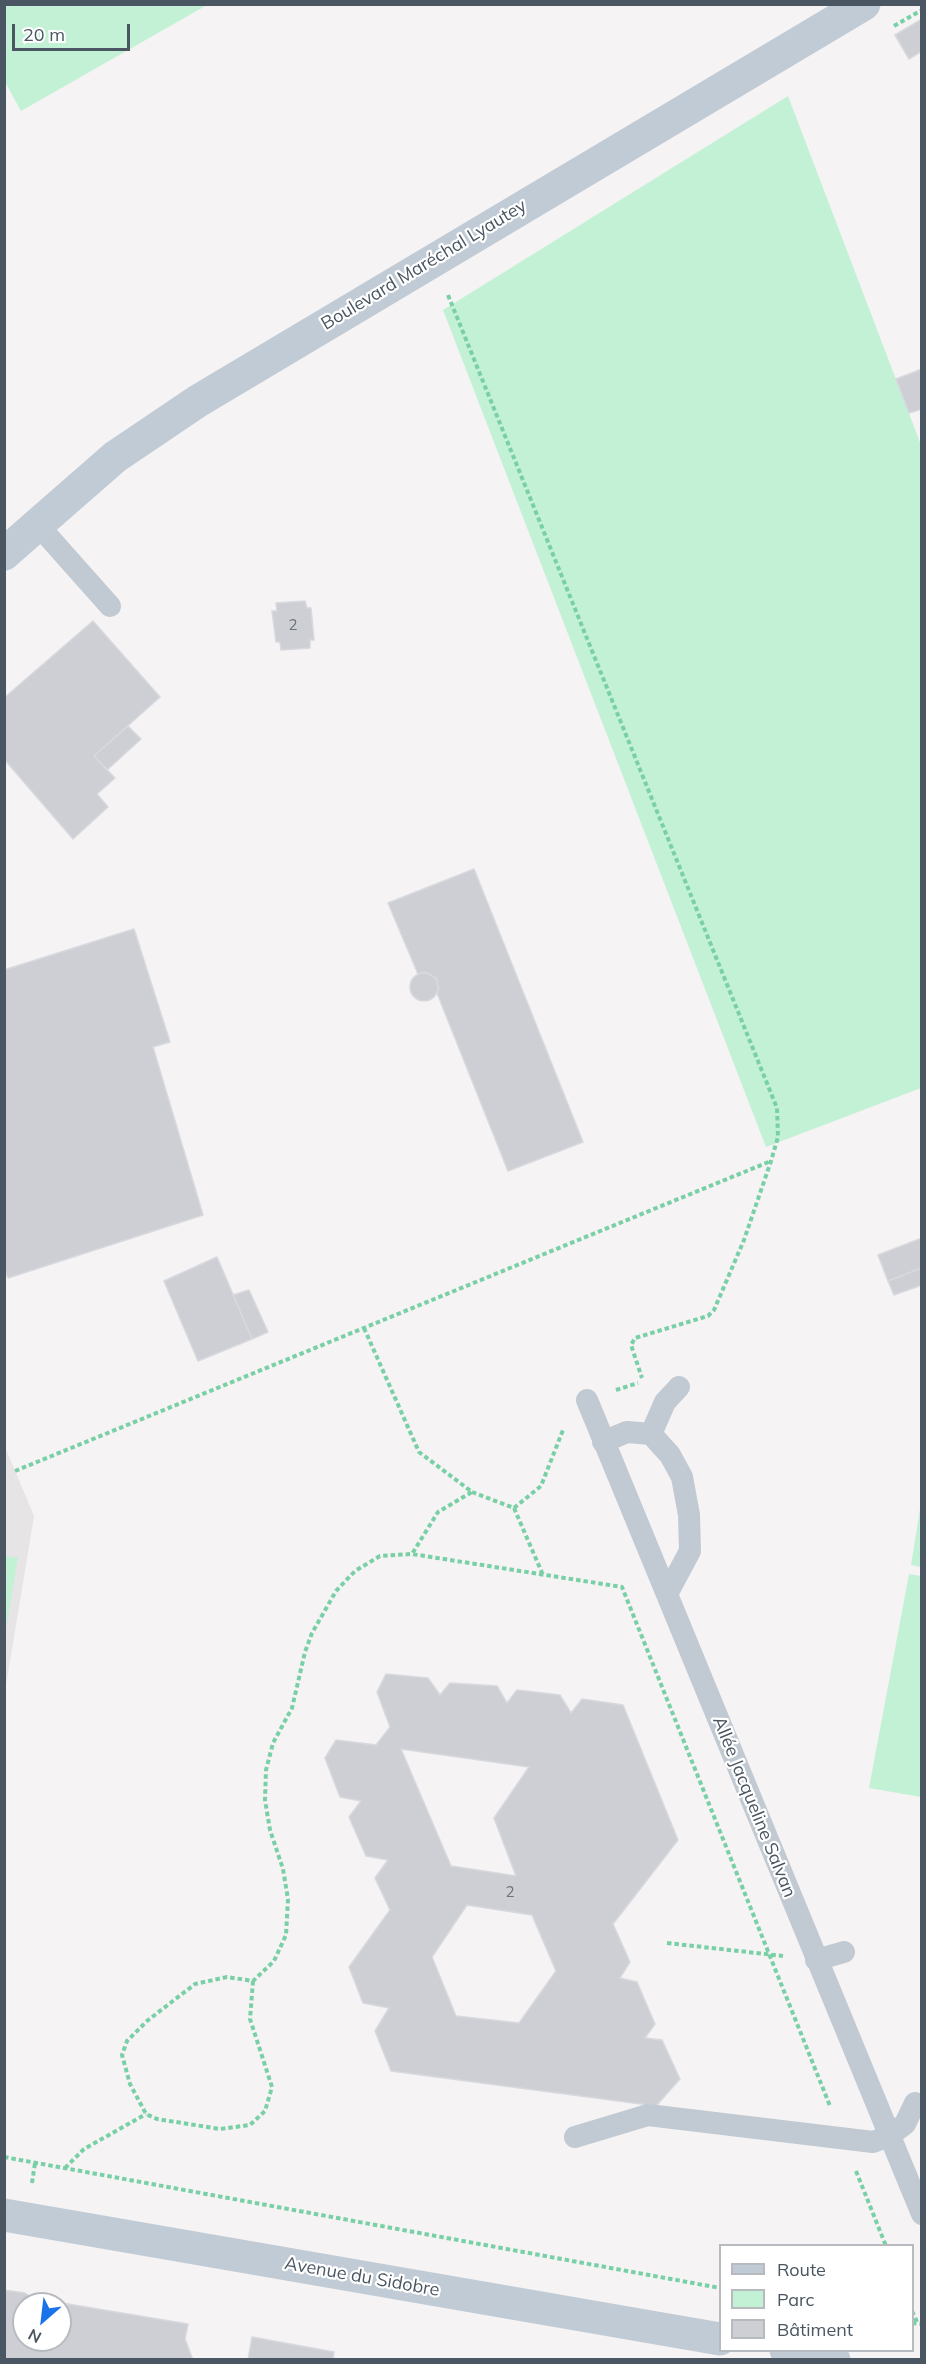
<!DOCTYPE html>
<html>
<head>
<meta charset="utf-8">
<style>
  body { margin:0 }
  #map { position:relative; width:926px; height:2364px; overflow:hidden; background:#f5f3f3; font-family:Mulish,sans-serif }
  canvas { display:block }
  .frame { position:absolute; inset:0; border:6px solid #4a5661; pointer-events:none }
  .legend { position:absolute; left:719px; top:2244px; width:195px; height:108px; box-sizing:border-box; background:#fff; border:2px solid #b7bbc0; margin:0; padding:8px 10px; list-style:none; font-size:18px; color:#4a5661 }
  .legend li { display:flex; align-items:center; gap:12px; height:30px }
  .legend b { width:30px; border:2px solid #b7bbc0 }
  .north { position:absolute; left:12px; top:2292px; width:60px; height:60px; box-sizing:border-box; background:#fff; border:2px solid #b7bbc0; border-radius:50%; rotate:208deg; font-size:16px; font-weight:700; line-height:24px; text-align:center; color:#4a5661 }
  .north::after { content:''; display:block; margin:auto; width:21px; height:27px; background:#1a73e8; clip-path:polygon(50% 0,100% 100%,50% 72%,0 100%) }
  .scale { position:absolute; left:12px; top:24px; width:118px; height:27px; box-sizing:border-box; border:3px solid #4a5661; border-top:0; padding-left:8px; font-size:18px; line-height:21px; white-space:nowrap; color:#4a5661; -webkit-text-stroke:4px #fff; paint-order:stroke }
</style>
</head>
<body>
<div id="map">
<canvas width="926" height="2364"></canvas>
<div class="frame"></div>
<ul class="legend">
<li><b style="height:8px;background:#c1cbd6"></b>Route</li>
<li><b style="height:16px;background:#c3f1d5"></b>Parc</li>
<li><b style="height:16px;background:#cdcfd5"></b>Bâtiment</li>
</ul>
<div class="north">N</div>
<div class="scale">20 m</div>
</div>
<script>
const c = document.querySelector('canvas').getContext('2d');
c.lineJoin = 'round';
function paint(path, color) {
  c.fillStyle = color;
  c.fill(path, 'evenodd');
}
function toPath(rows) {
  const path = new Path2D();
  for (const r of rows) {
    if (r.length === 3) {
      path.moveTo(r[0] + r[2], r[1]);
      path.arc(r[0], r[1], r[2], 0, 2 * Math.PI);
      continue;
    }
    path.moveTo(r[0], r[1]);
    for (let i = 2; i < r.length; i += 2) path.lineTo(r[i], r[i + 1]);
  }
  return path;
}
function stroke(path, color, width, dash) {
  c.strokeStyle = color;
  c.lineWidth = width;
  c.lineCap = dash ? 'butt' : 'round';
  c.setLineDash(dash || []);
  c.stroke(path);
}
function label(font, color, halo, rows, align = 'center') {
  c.font = font + ' Mulish,sans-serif';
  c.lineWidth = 4.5;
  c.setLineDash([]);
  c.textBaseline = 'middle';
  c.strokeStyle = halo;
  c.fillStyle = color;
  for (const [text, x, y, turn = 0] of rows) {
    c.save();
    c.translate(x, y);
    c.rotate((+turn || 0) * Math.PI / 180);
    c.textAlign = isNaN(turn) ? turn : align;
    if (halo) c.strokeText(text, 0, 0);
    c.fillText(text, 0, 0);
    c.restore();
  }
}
const education = toPath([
  [5,1447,34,1516,5,1691]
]);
const green = toPath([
  [4,5,5,4,207,5,21,111,5,82],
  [788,96,921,445,921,1088,766,1147,443,310],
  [921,1503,921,1567,911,1565],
  [5,1556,18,1558,5,1634,4,1556],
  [909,1574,921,1576,921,1797,869,1788]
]);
const building = toPath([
  [922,19,922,51,909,59,895,35,922,19],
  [922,369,922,409,909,413,896,379,922,369],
  [305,601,307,608,311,608,314,640,310,640,310,648,281,650,280,642,276,642,272,611,277,611,276,603,305,601],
  [93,621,160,697,94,756,115,778,97,794,108,807,73,839,4,759,4,698,93,621],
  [128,726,141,739,107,770,94,756,128,726],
  [474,869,583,1142,508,1171,437,993,439,988,436,978,425,972,418,974,388,903,474,869],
  [134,929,170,1042,153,1047,203,1215,8,1278,4,1268,4,970,134,929],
  [424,987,14],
  [922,1238,922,1268,888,1281,878,1255,922,1238],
  [217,1257,252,1339,198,1361,164,1281,217,1257],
  [922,1268,922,1285,894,1295,888,1281,922,1268],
  [249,1290,268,1332,252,1339,233,1295,249,1290],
  [386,1674,428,1678,440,1695,450,1683,497,1686,507,1703,517,1690,560,1695,571,1713,582,1699,623,1705,678,1840,613,1924,630,1962,620,1978,637,1982,655,2024,645,2038,662,2040,680,2079,656,2106,391,2071,375,2031,389,2008,363,2003,349,1967,390,1910,375,1878,388,1860,366,1856,349,1817,361,1801,340,1797,325,1758,336,1740,376,1745,390,1727,377,1692,386,1674],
  [401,1749,529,1767,494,1818,516,1876,451,1866,401,1749],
  [467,1905,532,1915,556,1971,519,2023,456,2016,432,1957,467,1905],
  [4,2290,25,2293,32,2298,188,2324,185,2339,193,2360,4,2360,4,2290],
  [24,2304,60,2304,60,2340,24,2340,24,2304],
  [252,2337,334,2352,333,2360,248,2360,252,2337]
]);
const path = toPath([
  [894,26,922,10],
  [448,295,777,1108,778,1137,771,1161,744,1240,714,1310,708,1316,635,1338,631,1345,642,1378],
  [364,1328,419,1452,472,1492,438,1512,412,1554],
  [616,1390,638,1383],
  [15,1471,771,1161],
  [472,1492,514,1508,543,1575],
  [514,1508,541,1486,563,1430],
  [667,1943,783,1956],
  [253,1981,250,2019,272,2087,265,2111,250,2125,220,2129,157,2119,146,2114,130,2084,122,2055,127,2041,147,2021,195,1984,227,1977,253,1981,274,1961,286,1935,288,1899,283,1869,270,1830,265,1800,266,1770,273,1743,292,1708,305,1652,312,1633,336,1591,355,1571,380,1556,412,1554,622,1587,830,2106],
  [4,2157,720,2288],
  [65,2168,84,2149,146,2114],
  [856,2171,886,2246],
  [32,2183,35,2163],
  [912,2311,918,2324],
  [912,2323,922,2324]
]);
const lane = toPath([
  [38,525,110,606],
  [587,1400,922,2214],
  [651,1434,665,1402,679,1387],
  [603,1442,627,1432,651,1434,670,1455,682,1477,689,1515,690,1551,667,1594],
  [816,1960,844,1952],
  [575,2137,648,2115,873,2142,889,2136,905,2124,915,2103]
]);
const secondary = toPath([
  [4,554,115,457,198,401,864,4],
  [4,2215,720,2339],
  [786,2350,834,2360]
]);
const numberNames = [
  ["2",293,625],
  ["2",510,1892]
];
const streetNames = [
  ["Boulevard Maréchal Lyautey",424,265,-31],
  ["Allée Jacqueline Salvan",754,1807,68],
  ["Avenue du Sidobre",362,2277,10]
];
paint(education, '#e6e4e5');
paint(green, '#c3f1d5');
paint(building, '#cdcfd5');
stroke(building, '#d7d9de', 1.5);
stroke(path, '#7ad0a6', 4, [4.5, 3]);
stroke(lane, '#c1cad2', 22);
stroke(secondary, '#c1cbd6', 33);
label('15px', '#6b747e', null, numberNames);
label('18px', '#4a5661', '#fff', streetNames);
</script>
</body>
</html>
